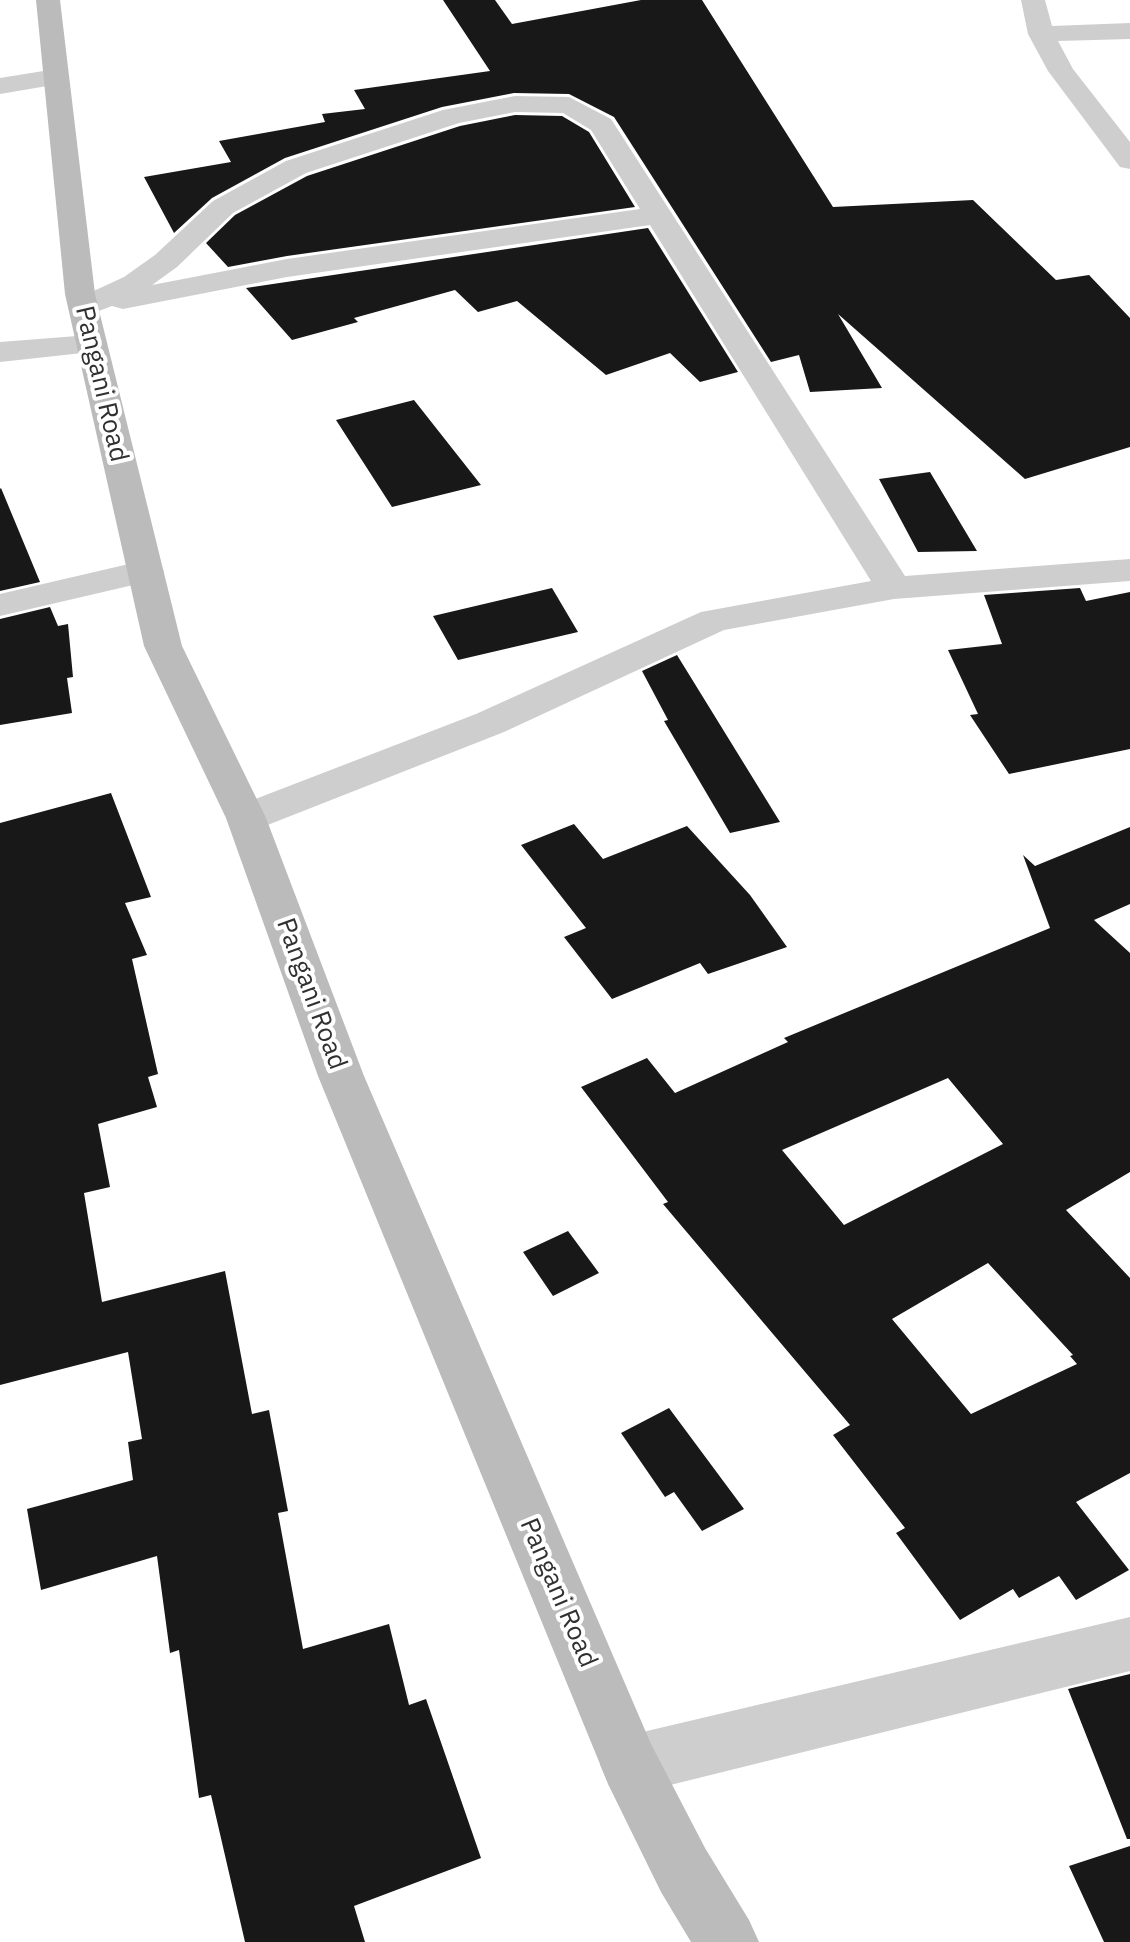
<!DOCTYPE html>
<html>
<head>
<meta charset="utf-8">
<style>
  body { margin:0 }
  canvas { display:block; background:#fff }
</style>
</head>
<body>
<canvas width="1130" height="1942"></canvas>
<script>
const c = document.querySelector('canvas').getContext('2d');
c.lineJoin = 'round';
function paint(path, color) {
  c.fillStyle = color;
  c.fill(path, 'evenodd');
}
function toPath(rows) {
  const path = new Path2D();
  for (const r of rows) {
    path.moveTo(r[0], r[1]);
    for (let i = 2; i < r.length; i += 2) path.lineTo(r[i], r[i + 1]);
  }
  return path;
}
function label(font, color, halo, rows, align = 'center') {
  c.font = font + ' "IBM Plex Sans",sans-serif';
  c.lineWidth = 8;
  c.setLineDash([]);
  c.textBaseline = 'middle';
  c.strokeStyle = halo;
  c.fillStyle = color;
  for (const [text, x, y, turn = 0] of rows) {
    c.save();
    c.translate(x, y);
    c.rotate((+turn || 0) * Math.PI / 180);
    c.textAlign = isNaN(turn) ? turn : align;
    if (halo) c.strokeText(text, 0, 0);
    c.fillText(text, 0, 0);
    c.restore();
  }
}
const building = toPath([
  [443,0,495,0,512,24,641,0,702,0,833,207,973,200,1056,280,1089,275,1130,318,1130,447,1025,479,838,314,882,388,810,392,799,355,771,362,614,117,569,94,514,93,442,107,285,158,212,198,174,233,144,177,231,162,219,141,325,122,322,114,365,109,354,90,490,71],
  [515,115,562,116,589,132,635,207,287,256,228,267,206,243,235,215,307,176,460,126],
  [648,228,738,372,700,382,670,353,606,375,517,301,478,312,455,290,354,318,358,322,292,340,246,288],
  [414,400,481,485,392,507,336,420],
  [930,472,977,551,918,552,879,479],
  [1,488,40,582,0,591,0,489],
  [552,588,578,632,458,660,433,616],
  [1080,588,1086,601,1130,592,1130,749,1009,774,970,715,978,714,948,650,1002,644,984,595],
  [50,607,58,626,68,624,73,677,67,678,72,713,0,725,0,619],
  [677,655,780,822,730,833,664,721,668,720,642,671],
  [111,793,151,897,125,903,147,955,132,959,158,1074,148,1077,157,1107,98,1124,110,1187,84,1193,102,1302,225,1271,252,1414,269,1410,288,1511,278,1513,303,1649,389,1624,409,1705,426,1699,481,1858,354,1906,365,1942,245,1942,211,1795,199,1798,179,1650,170,1653,157,1556,41,1590,27,1509,133,1480,128,1442,142,1439,128,1352,0,1385,0,823],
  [574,824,603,859,687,826,750,895,787,947,708,974,700,963,612,999,564,937,586,928,521,845],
  [1130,827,1130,904,1094,920,1130,953,1130,1172,1066,1210,1130,1278,1130,1473,1076,1502,1129,1570,1076,1600,1059,1576,1019,1598,1013,1589,960,1620,896,1533,905,1528,833,1435,850,1425,663,1204,668,1202,581,1087,647,1058,675,1093,788,1042,784,1038,1050,928,1023,855,1035,866],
  [948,1078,1003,1144,844,1225,782,1150],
  [988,1263,1073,1355,1070,1356,1077,1364,971,1414,892,1319],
  [568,1231,599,1273,553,1296,523,1252],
  [669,1408,744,1509,702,1531,674,1492,665,1497,621,1433],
  [1130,1674,1130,1839,1127,1839,1068,1689],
  [1130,1846,1130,1942,1104,1942,1069,1866]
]);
const street = toPath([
  [1021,0,1045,0,1052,26,1130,23,1130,39,1058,41,1073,69,1130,142,1130,169,1120,167,1048,71,1028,34,1021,0],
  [56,69,65,71,69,77,65,83,0,94,0,78,56,69],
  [515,96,569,97,611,119,905,576,1130,559,1130,581,894,599,724,630,504,732,260,828,246,832,232,828,226,818,232,808,476,714,701,612,871,581,650,225,287,277,123,309,112,306,83,317,72,315,68,308,72,301,124,277,155,255,213,201,286,161,443,110,515,96],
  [515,112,563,113,591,130,640,209,287,259,152,285,177,267,233,213,306,173,459,123,515,112],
  [90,335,101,337,106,344,101,351,0,362,0,342,90,335],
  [146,560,159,563,164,571,159,579,0,616,0,594,146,560],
  [1130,1617,1130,1671,630,1795,609,1786,600,1765,609,1744,630,1735,1130,1617]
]);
const secondary = toPath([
  [36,0,60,0,95,294,182,646,266,818,364,1076,651,1744,705,1848,749,1920,759,1942,691,1942,661,1892,609,1786,318,1076,226,818,144,646,65,294,36,0]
]);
const streetNames = [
  ["Pangani Road",101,384,77],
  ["Pangani Road",311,994,70],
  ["Pangani Road",558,1593,67]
];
paint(building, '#181818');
paint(street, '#cecece');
paint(secondary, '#bbb');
label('26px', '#313131', '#fff', streetNames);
</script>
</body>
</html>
